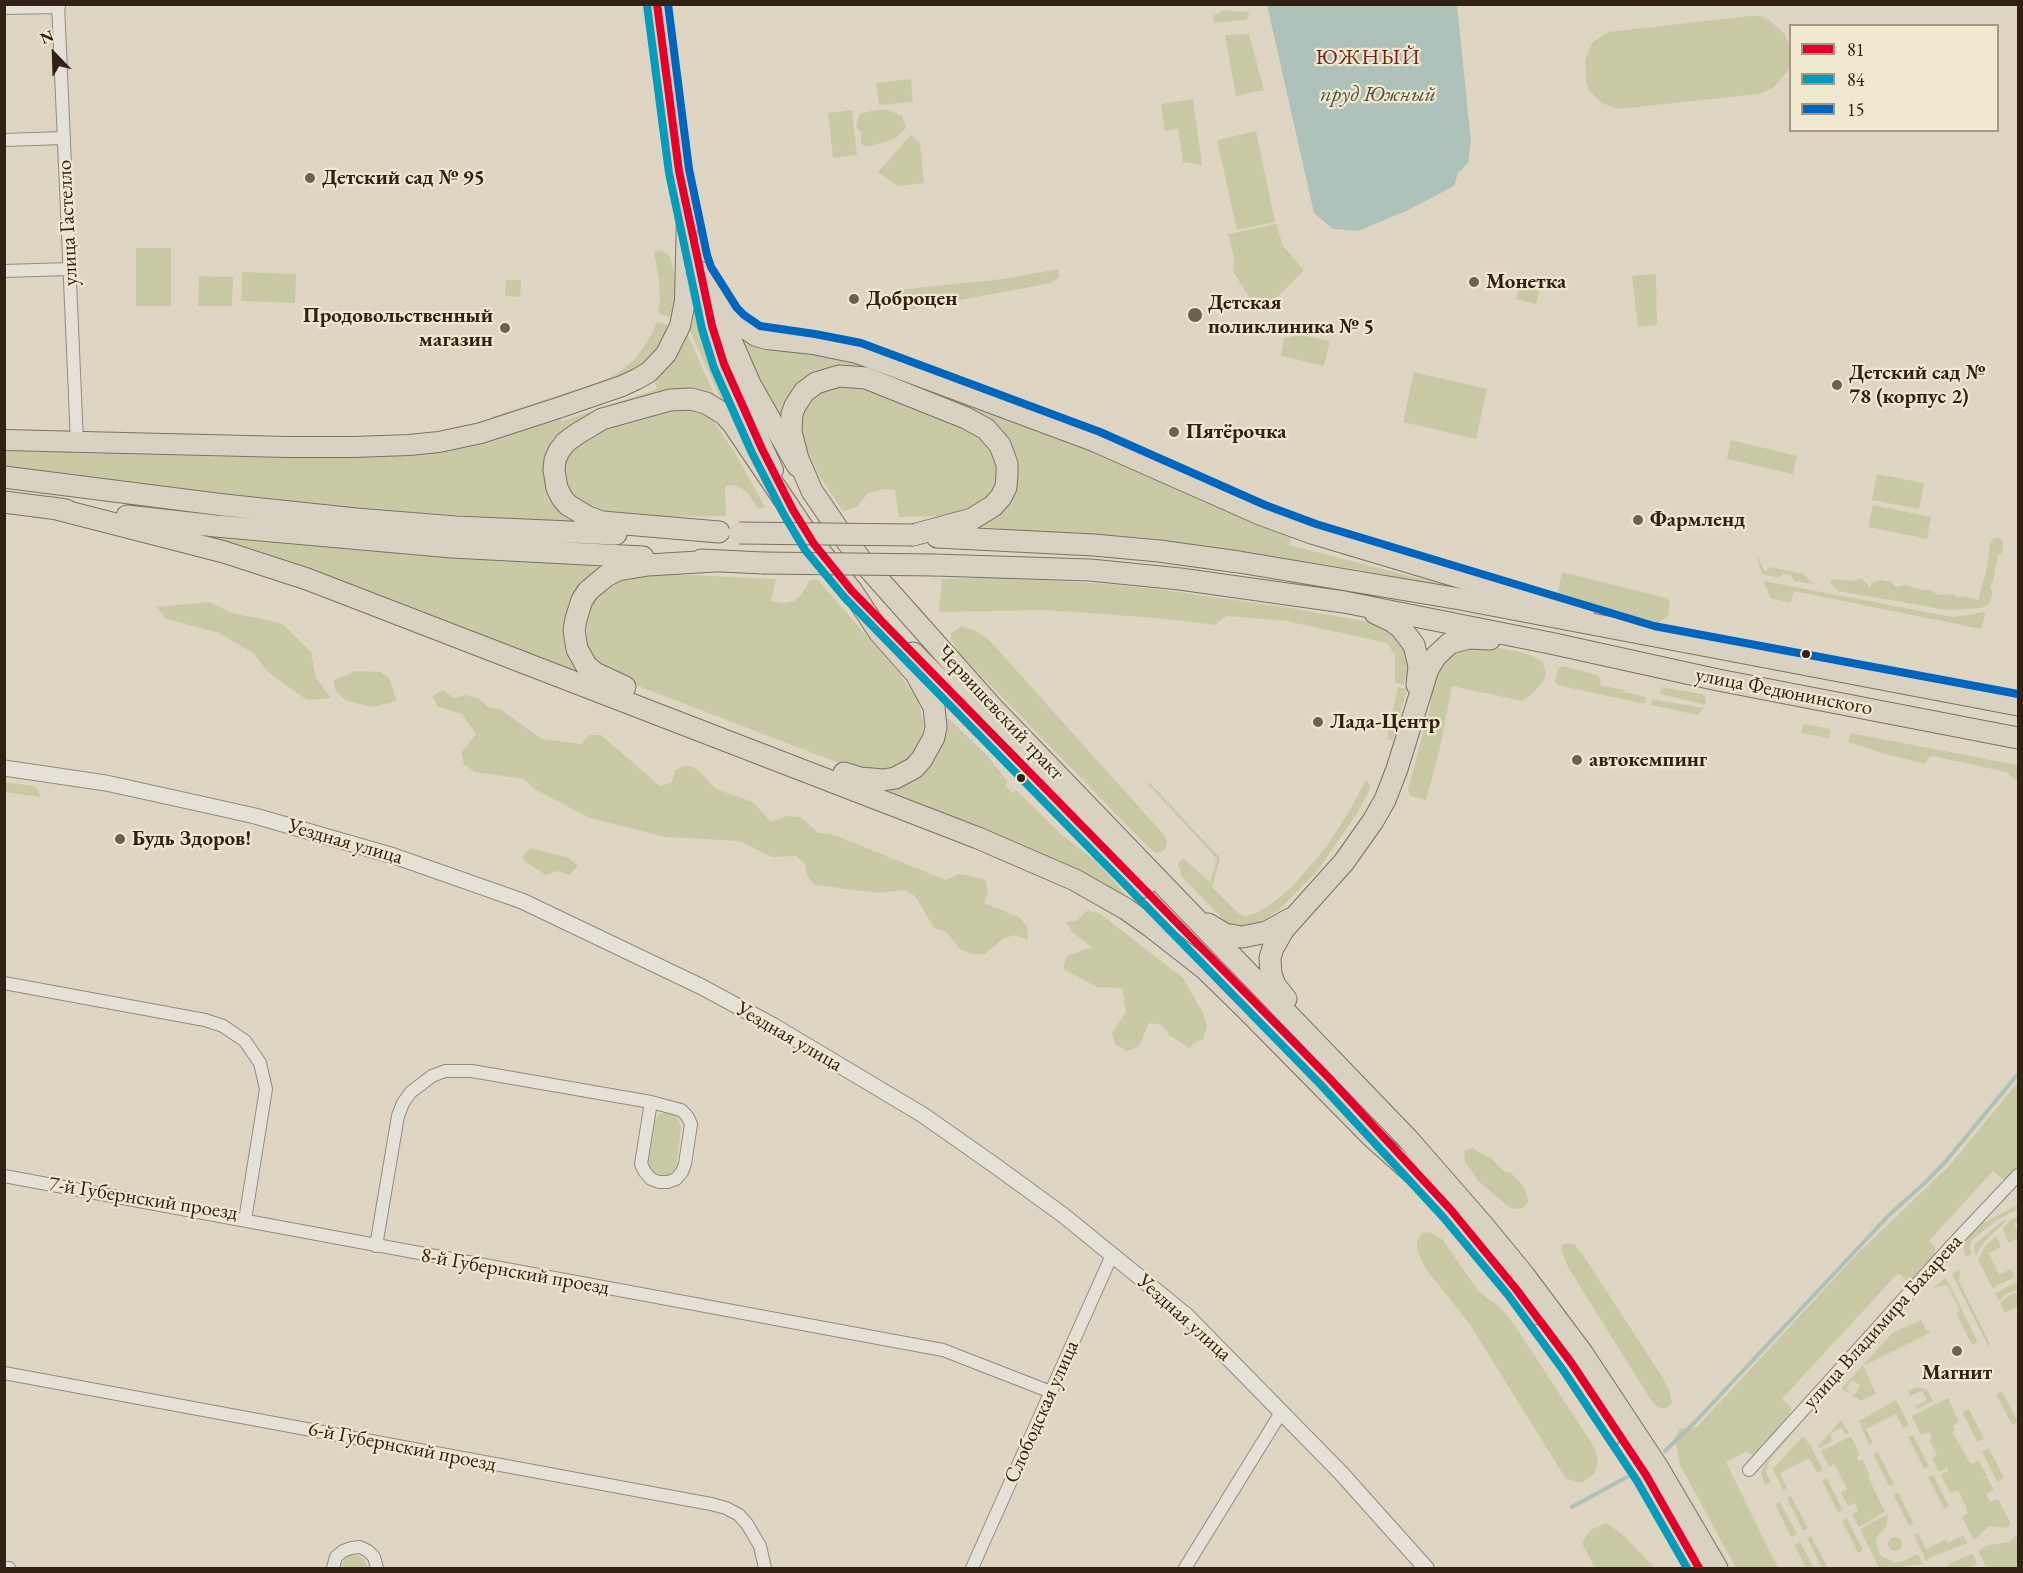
<!DOCTYPE html>
<html>
<head>
<meta charset="utf-8">
<style>
  body { margin:0 }
  #map { position:relative; width:2023px; height:1573px; overflow:hidden; background:#ded6c2; font-family:"EB Garamond",serif }
  canvas { display:block }
  .frame { position:absolute; inset:0; border:6px solid #332014; pointer-events:none }
  .legend { position:absolute; left:1789px; top:24px; width:210px; height:108px; box-sizing:border-box; background:#f1e8d0; border:2px solid #a59885; margin:0; padding:8px 10px; list-style:none; font-size:18px; color:#332014 }
  .legend li { display:flex; align-items:center; gap:12px; height:30px }
  .legend b { width:30px; border:2px solid #a59885 }
  .north { position:absolute; left:24px; top:24px; width:60px; height:60px; -webkit-text-stroke:4px #f1e8d0; paint-order:stroke; rotate:337deg; font-size:16px; font-weight:700; line-height:24px; text-align:center; color:#332014 }
  .north::after { content:''; display:block; margin:auto; width:21px; height:27px; background:#332014; clip-path:polygon(50% 0,100% 100%,50% 72%,0 100%) }
</style>
</head>
<body>
<div id="map">
<canvas width="2023" height="1573"></canvas>
<div class="frame"></div>
<ul class="legend">
<li><b style="height:8px;background:#e4002b"></b>81</li>
<li><b style="height:8px;background:#059bbb"></b>84</li>
<li><b style="height:8px;background:#0065bd"></b>15</li>
</ul>
<div class="north">N</div>
</div>
<script>
const c = document.querySelector('canvas').getContext('2d');
c.lineJoin = 'round';
function paint(path, color) {
  c.fillStyle = color;
  c.fill(path, 'evenodd');
}
function toPath(rows) {
  const path = new Path2D();
  for (const r of rows) {
    if (r.length === 3) {
      path.moveTo(r[0] + r[2], r[1]);
      path.arc(r[0], r[1], r[2], 0, 2 * Math.PI);
      continue;
    }
    path.moveTo(r[0], r[1]);
    for (let i = 2; i < r.length; i += 2) path.lineTo(r[i], r[i + 1]);
  }
  return path;
}
function stroke(path, color, width, dash) {
  c.strokeStyle = color;
  c.lineWidth = width;
  c.lineCap = dash ? 'butt' : 'round';
  c.setLineDash(dash || []);
  c.stroke(path);
}
function label(font, color, halo, rows, align = 'center') {
  c.font = font + ' "EB Garamond",serif';
  c.lineWidth = 4.5;
  c.setLineDash([]);
  c.textBaseline = 'middle';
  c.strokeStyle = halo;
  c.fillStyle = color;
  for (const [text, x, y, turn = 0] of rows) {
    c.save();
    c.translate(x, y);
    c.rotate((+turn || 0) * Math.PI / 180);
    c.textAlign = isNaN(turn) ? turn : align;
    if (halo) c.strokeText(text, 0, 0);
    c.fillText(text, 0, 0);
    c.restore();
  }
}
const green = toPath([
  [1224,10,1235,11,1250,12,1246,20,1214,23,1213,16],
  [1750,16,1760,16,1769,20,1784,33,1790,46,1790,61,1787,72,1773,88,1759,94,1618,109,1602,103,1589,91,1586,81,1585,60,1593,42,1608,32],
  [1249,34,1264,90,1236,96,1225,35],
  [911,79,913,102,879,105,876,83],
  [1193,99,1202,165,1183,162,1178,129,1165,131,1161,104],
  [852,110,857,155,833,158,828,113],
  [876,110,888,110,902,116,906,127,897,137,889,141,866,147,861,144,861,132,856,127,859,114],
  [1256,131,1275,222,1237,230,1217,140],
  [911,135,920,143,924,183,898,186,878,172],
  [1276,224,1283,246,1304,270,1264,311,1253,304,1233,271,1234,257,1228,234],
  [136,248,171,248,171,306,136,306],
  [660,250,669,255,671,260,677,285,675,319,658,313,660,302,659,279,654,252],
  [1058,269,1060,277,1051,283,907,310,892,304,890,294,896,290,1003,279],
  [242,272,296,274,295,303,241,301],
  [1656,274,1657,325,1638,327,1632,276],
  [199,276,233,277,232,306,198,306],
  [506,280,521,280,520,297,505,296],
  [1521,280,1541,285,1536,304,1516,299],
  [691,298,714,362,740,420,723,404,687,324],
  [657,322,672,326,661,349,629,376,492,420,491,417,602,381,617,374,636,358,652,334],
  [734,330,842,355,1118,460,1291,537,1289,545,1445,585,1445,583,1517,603,1360,570,1237,551,1121,537,1026,532,975,526,998,512,1006,441,829,370,784,433],
  [686,331,717,401,708,396,555,439,575,520,573,521,514,519,367,509,237,497,5,468,5,446,446,450,475,445,559,417,562,421,657,389,653,376],
  [1300,335,1330,341,1324,366,1281,356,1284,338],
  [1414,372,1487,389,1476,439,1403,422],
  [846,381,974,429,998,459,997,488,978,508,955,516,899,517,895,490,885,489,868,493,856,508,843,511,803,451,797,432,809,396],
  [684,406,706,413,712,419,734,451,765,507,758,509,747,492,735,485,725,486,726,516,619,517,579,504,565,486,563,464,569,451,603,429],
  [1731,440,1797,456,1793,474,1727,459],
  [1877,474,1924,483,1919,509,1872,500],
  [1873,505,1931,517,1927,539,1868,527],
  [180,533,340,548,605,566,583,585,586,677],
  [1994,538,2000,538,2003,542,2003,549,2001,554,1997,556,1998,560,1995,568,1995,575,1990,587,1993,592,1989,604,1981,608,1947,610,1838,591,1831,584,1831,580,1835,579,1852,581,1861,578,1870,587,1872,583,1880,580,1892,582,1895,587,1905,585,1922,590,1930,590,1938,595,1953,594,1957,597,1963,596,1978,600,1987,568,1990,543],
  [1756,554,1765,572,1770,567,1784,570,1803,574,1814,584,1794,581,1791,575,1783,574,1779,578,1762,574],
  [1562,572,1666,598,1670,601,1668,616,1660,622,1654,623,1564,603,1558,600,1557,596],
  [648,573,776,579,771,601,783,603,794,601,801,595,810,580,818,580,899,673,919,703,924,725,919,745,909,760,895,770,862,772,620,679,597,666,583,644,584,613,607,582],
  [1002,577,1105,584,1164,590,1291,608,1369,622,1382,626,1394,634,1404,646,1408,657,1408,667,1404,685,1395,683,1395,655,1387,643,1286,621,1227,616,1218,622,1217,625,1156,618,1046,610,939,612,942,579],
  [1763,581,1953,617,1986,612,1981,629,1794,591,1791,602,1786,602,1771,598],
  [209,602,232,613,273,621,284,625,311,652,316,678,331,698,307,700,268,672,253,653,219,633,166,619,157,607],
  [962,626,978,632,991,642,1165,836,1167,842,1165,850,1157,853,1151,850,958,652,951,639,951,633],
  [1478,644,1516,651,1530,655,1543,662,1546,674,1543,682,1533,693,1522,701,1452,686,1440,748,1426,800,1410,796,1408,790,1430,706,1434,672,1446,653],
  [1562,666,1597,675,1601,679,1600,685,1625,690,1624,692,1646,697,1645,704,1557,685,1555,681,1558,669],
  [355,671,381,672,389,678,397,701,373,707,347,701,337,693,333,681],
  [1398,687,1407,689,1393,740,1387,739],
  [1661,687,1702,694,1706,698,1706,705,1660,694],
  [443,690,453,698,465,695,478,698,488,707,500,709,542,739,581,744,589,735,601,735,660,786,672,782,675,770,687,765,698,770,716,789,753,802,771,822,787,816,800,817,819,833,832,834,946,880,959,874,985,879,988,891,984,903,1019,917,1027,927,1028,940,1016,935,1004,938,985,954,973,954,961,950,946,932,934,928,915,896,904,890,879,893,815,885,807,876,805,864,796,856,772,857,739,841,665,837,590,818,534,789,524,779,475,772,464,764,461,753,476,734,462,714,438,707,432,696],
  [1652,699,1704,708,1697,715,1651,705],
  [948,718,986,754,1008,782,1005,785,1012,793,1016,790,1063,836,1097,862,1132,902,881,790,905,785,921,775,928,767,941,746,946,721],
  [1803,724,1831,729,1829,738,1801,733],
  [1850,733,2018,765,2018,782,2006,772,1933,756,1929,757,1925,764,1885,754,1848,742],
  [1366,780,1371,786,1367,795,1356,815,1318,870,1282,907,1269,917,1259,924,1242,927,1234,926,1223,919,1182,877,1178,864,1183,858,1210,882,1217,859,1148,784,1149,782,1220,858,1212,887,1238,913,1245,916,1256,913,1270,905,1293,886,1326,847,1347,815],
  [5,782,34,786,38,790,40,797,5,792],
  [530,848,569,858,578,866,569,875,558,871,546,875,525,862,522,857],
  [1086,911,1099,913,1183,978,1203,1013,1207,1026,1203,1039,1192,1044,1190,1049,1169,1035,1162,1025,1149,1023,1139,1046,1127,1051,1115,1044,1112,1033,1126,1012,1122,988,1097,987,1063,969,1067,956,1092,947,1072,932,1066,922,1078,920],
  [2018,1082,2018,1167,2004,1180,1993,1171,1929,1241,1935,1247,1935,1256,1913,1280,1907,1281,1898,1273,1782,1399,1791,1407,1790,1414,1755,1455,1749,1454,1747,1451,1726,1462,1778,1568,1736,1568,1680,1465,1675,1438,1680,1429,1697,1427,1858,1253,1950,1165],
  [665,1113,672,1113,677,1117,681,1127,676,1170,673,1175,658,1178,648,1166,652,1126,659,1114],
  [1472,1148,1492,1159,1502,1170,1512,1174,1523,1186,1529,1201,1523,1208,1511,1209,1479,1182,1465,1161,1464,1151],
  [2018,1205,2018,1209,1997,1220,1972,1240,1970,1245,1971,1254,1966,1257,1964,1251,1965,1243,1979,1225],
  [2018,1216,2018,1221,2014,1224,2018,1233,2018,1238,2009,1243,2003,1229,2010,1220],
  [2005,1219,2006,1221,1983,1243,1976,1255,1974,1249,1975,1244],
  [1430,1232,1443,1240,1479,1292,1499,1306,1516,1327,1594,1447,1598,1460,1595,1473,1582,1483,1566,1479,1469,1323,1426,1269,1417,1250,1417,1242,1422,1233],
  [1996,1236,2001,1247,1989,1253,1999,1275,2011,1269,2015,1277,1992,1288,1978,1260,1985,1246],
  [1570,1243,1575,1245,1583,1255,1661,1375,1669,1390,1672,1403,1665,1409,1657,1407,1649,1397,1568,1267,1561,1249,1563,1244],
  [1958,1270,1960,1273,1959,1281,1990,1344,1988,1346,1952,1274],
  [1946,1278,1978,1342,1972,1345,1956,1313,1960,1311,1947,1284,1933,1288],
  [2017,1282,2018,1290,2007,1293,1999,1301,1995,1293],
  [2018,1292,2018,1306,2005,1313,2000,1303,2008,1296],
  [1917,1294,1919,1294,1832,1390,1832,1388],
  [1921,1320,1927,1331,1930,1330,1931,1332,1865,1365,1864,1364,1892,1333],
  [1863,1365,1876,1394,1861,1401,1851,1395,1855,1394,1860,1385,1852,1380,1846,1389,1850,1392,1849,1393,1841,1389],
  [1917,1387,1927,1390,1933,1401,1917,1409,1915,1406,1927,1400,1922,1391,1910,1396,1908,1391],
  [2002,1391,2018,1422,2012,1425,1996,1394],
  [1948,1398,1959,1422,1953,1425,1955,1430,1952,1432,1971,1464,1979,1461,1987,1476,1979,1480,1987,1477,1994,1490,1986,1494,1990,1502,1998,1499,2011,1524,2006,1528,1989,1526,1974,1540,1962,1517,1968,1513,1965,1505,1958,1490,1950,1493,1941,1475,1948,1471,1947,1468,1939,1472,1932,1458,1937,1455,1929,1440,1932,1439,1931,1435,1929,1432,1921,1435,1912,1416],
  [1896,1400,1909,1425,1903,1428,1896,1414,1866,1429,1873,1443,1869,1445,1859,1421],
  [1815,1407,1769,1461,1766,1472,1771,1482,1765,1485,1761,1473,1765,1464],
  [1969,1409,1984,1439,1977,1442,1962,1412],
  [1841,1420,1849,1433,1845,1435,1842,1428,1830,1434,1833,1441,1819,1448,1818,1446],
  [1913,1435,1929,1466,1924,1469,1908,1437],
  [1803,1436,1811,1446,1823,1470,1817,1473,1809,1458,1780,1473,1787,1488,1783,1490,1773,1469],
  [1851,1436,1860,1455,1857,1457,1859,1461,1863,1460,1870,1476,1868,1477,1885,1512,1859,1527,1852,1514,1858,1511,1855,1503,1848,1506,1841,1493,1847,1489,1836,1467,1834,1464,1829,1467,1821,1451],
  [1989,1448,2004,1478,1997,1482,1982,1452],
  [1878,1452,1894,1484,1889,1486,1873,1454],
  [1933,1475,1949,1506,1944,1509,1928,1477],
  [1827,1478,1843,1510,1838,1513,1822,1481],
  [1898,1492,1914,1524,1909,1526,1894,1495],
  [1791,1496,1808,1528,1803,1531,1787,1498],
  [1780,1502,1797,1534,1791,1537,1775,1504],
  [1888,1514,1887,1525,1877,1537,1876,1544,1880,1555,1894,1563,1903,1561,1918,1554,1923,1564,1905,1566,1904,1568,1879,1568,1860,1529],
  [1847,1518,1863,1550,1858,1553,1842,1521],
  [1606,1523,1622,1534,1655,1568,1595,1568,1582,1543,1590,1530],
  [1918,1533,1926,1549,1946,1539,1948,1543,1963,1535,1968,1543,1931,1557,1926,1561,1914,1535],
  [2016,1535,2018,1542,2018,1568,1987,1568,1978,1551,1988,1545,2009,1542],
  [1811,1536,1828,1568,1822,1568,1807,1538],
  [1895,1544,7],
  [1800,1542,1814,1568,1806,1568,1794,1545],
  [1973,1554,1977,1564,1968,1568,1945,1568,1952,1562],
  [352,1555,359,1556,364,1559,368,1568,339,1568,346,1557]
]);
const water = toPath([
  [1267,5,1457,5,1471,142,1468,163,1458,173,1454,186,1406,211,1358,231,1333,229,1314,213]
]);
const stream = toPath([
  [1665,1451,1695,1422,1889,1215,1927,1181,1946,1161,2018,1074],
  [1572,1507,1627,1477]
]);
const minor = toPath([
  [58,4,77,442],
  [4,8,59,7],
  [4,140,64,138],
  [4,271,70,269],
  [4,983,205,1020,223,1026,245,1041,260,1063,266,1089,245,1220],
  [4,1176,943,1350,1051,1392],
  [376,1246,398,1116,403,1103,411,1092,432,1076,445,1071,472,1071,651,1102,641,1164,645,1172,651,1179,659,1182,668,1182,676,1179,682,1172,685,1164,691,1124,687,1116,681,1110,651,1102],
  [4,1373,711,1504,726,1508,739,1515,747,1524,760,1546,765,1568],
  [1749,1470,1953,1244,2018,1175],
  [4,1568,9,1568],
  [333,1568,336,1557,343,1551,351,1548,360,1547,368,1551,374,1557,377,1568],
  [972,1568,1112,1255],
  [1185,1568,1282,1411]
]);
const tertiary = toPath([
  [4,768,106,783,215,807,255,816,394,856,522,901,702,987,774,1026,923,1115,997,1167,1063,1215,1186,1315,1341,1473,1426,1568]
]);
const primary = toPath([
  [657,4,679,171,689,224],
  [702,272,729,314,737,323,756,336,767,339,813,344,857,353,1096,442,1261,515,1313,534,1584,615],
  [702,282,712,326,724,364,773,470],
  [723,321,751,385,797,466],
  [4,440,287,447,354,447,409,445,439,442,481,433,561,407,622,386,637,379,649,372,666,354,680,326,685,301,687,213]
]);
const trunk = toPath([
  [4,477,224,505,356,519,456,527,616,534],
  [4,502,66,510],
  [53,508,224,552,307,579,978,838,1075,880,1126,909,1150,926,1205,969,1247,1010,1372,1137,1437,1195],
  [127,516,216,526,452,547,643,557],
  [719,532,602,522,588,517,568,505,562,498,557,488,554,470,555,460,559,451,566,442,577,434,602,419,670,400,691,399,706,403,724,414,733,424,814,544,852,591,879,632,916,674,934,707,936,727,934,737,922,759,914,768,895,778,883,780,860,778,844,773],
  [913,535,972,519,993,506,1001,497,1006,487,1007,475,1007,464,1000,445,986,429,966,418,866,378,839,376,816,383,804,392,795,406,792,414,791,432,798,459,812,491,842,535,862,561,992,707,1408,1139,1483,1225,1524,1275,1583,1354,1657,1466,1717,1568],
  [937,537,1094,545,1159,551,1239,562,1460,599,2018,705],
  [701,560,763,563],
  [935,565,1090,570,1180,579,1344,602,1550,643,1718,680,2018,738],
  [1375,613,1392,621,1401,628,1414,645,1419,666,1417,685],
  [913,653,1144,887],
  [625,687,595,673,586,665,577,649,574,630,576,619,582,600,588,591,606,576,618,570,648,565,715,561],
  [1208,924,1225,934,1242,937,1267,932,1290,919],
  [1286,999,1275,985,1271,974,1270,958,1273,948,1284,929,1344,862,1373,821,1385,800,1397,769,1428,669,1436,656,1450,643,1469,638,1490,639],
  [1429,1185,1491,1258,1535,1314],
  [1628,1448,1699,1568]
]);
const trunkBridge = toPath([
  [739,533,913,535],
  [763,563,935,565]
]);
const bus1 = toPath([
  [657,4,679,171,712,326,724,364,762,449,793,510,814,544,852,591,1329,1078,1451,1210,1516,1289,1572,1364,1646,1475,1699,1568]
]);
const bus2 = toPath([
  [647,5,669,173,702,329,714,368,752,453,784,515,805,550,845,598,1321,1085,1443,1217,1508,1295,1563,1370,1637,1481,1687,1568]
]);
const bus3 = toPath([
  [668,4,689,169,707,255,711,267,737,308,744,315,760,326,815,334,861,343,1100,432,1265,505,1316,524,1654,626,2018,694]
]);
const markers = [
  [310,178,6,"#6f6051"],
  [1474,282,6,"#6f6051"],
  [854,299,6,"#6f6051"],
  [1195,315,8,"#6f6051"],
  [505,328,6,"#6f6051"],
  [1837,385,6,"#6f6051"],
  [1174,432,6,"#6f6051"],
  [1638,520,6,"#6f6051"],
  [1806,654,5,"#332014"],
  [1318,722,6,"#6f6051"],
  [1577,760,6,"#6f6051"],
  [1021,778,5,"#332014"],
  [120,839,6,"#6f6051"],
  [1957,1351,6,"#6f6051"]
];
const poiNames = [
  ["Детский сад № 95",322,178],
  ["Монетка",1486,282],
  ["Доброцен",866,299],
  ["Детская",1208,303],
  ["поликлиника № 5",1208,327],
  ["Продовольственный",493,316,"right"],
  ["магазин",493,340,"right"],
  ["Детский сад №",1849,373],
  ["78 (корпус 2)",1849,397],
  ["Пятёрочка",1186,432],
  ["Фармленд",1650,520],
  ["Лада-Центр",1330,722],
  ["автокемпинг",1589,760],
  ["Будь Здоров!",132,839],
  ["Магнит",1957,1373,"center"]
];
const streetNames = [
  ["улица Гастелло",68,223,-93],
  ["улица Федюнинского",1784,692,11],
  ["Червишевский тракт",1000,713,47],
  ["Уездная улица",345,842,16],
  ["Уездная улица",789,1037,30],
  ["7-й Губернский проезд",143,1199,9],
  ["8-й Губернский проезд",515,1272,10],
  ["Уездная улица",1184,1318,42],
  ["улица Владимира Бахарева",1883,1322,-48],
  ["Слободская улица",1042,1412,-66],
  ["6-й Губернский проезд",402,1447,11]
];
const neighbourhoodNames = [
  ["ЮЖНЫЙ",1368,58]
];
const waterNames = [
  ["пруд Южный",1378,95]
];
paint(green, '#c9caa5');
paint(water, '#aec2ba');
stroke(stream, '#aec2ba', 4);
stroke(minor, '#938c7f', 14);
stroke(tertiary, '#938c7f', 17);
stroke(primary, '#7a7368', 22);
stroke(trunk, '#7a7368', 23);
stroke(minor, '#e5e1d7', 12);
stroke(tertiary, '#e5e1d7', 15);
stroke(primary, '#d9d1c2', 20);
stroke(trunk, '#d9d1c2', 21);
stroke(trunkBridge, '#7a7368', 23, []);
stroke(trunkBridge, '#d9d1c2', 21);
stroke(bus1, '#e4002b', 8);
stroke(bus2, '#059bbb', 8);
stroke(bus3, '#0065bd', 8);
for (const [x, y, r, color] of markers) {
  const dot = new Path2D();
  dot.arc(x, y, r, 0, 2 * Math.PI);
  c.fillStyle = color;
  c.fill(dot);
  stroke(dot, '#f1e8d0', 2);
}
label('bold 21px', '#332014', '#f1e8d0', poiNames, 'left');
label('21px', '#332014', '#f1e8d0', streetNames);
c.letterSpacing = '1.5px';
label('22px', '#7a1f14', '#f1e8d0', neighbourhoodNames);
c.letterSpacing = '0px';
label('italic 22px', '#524e45', '#f1e8d0', waterNames);
</script>
</body>
</html>
